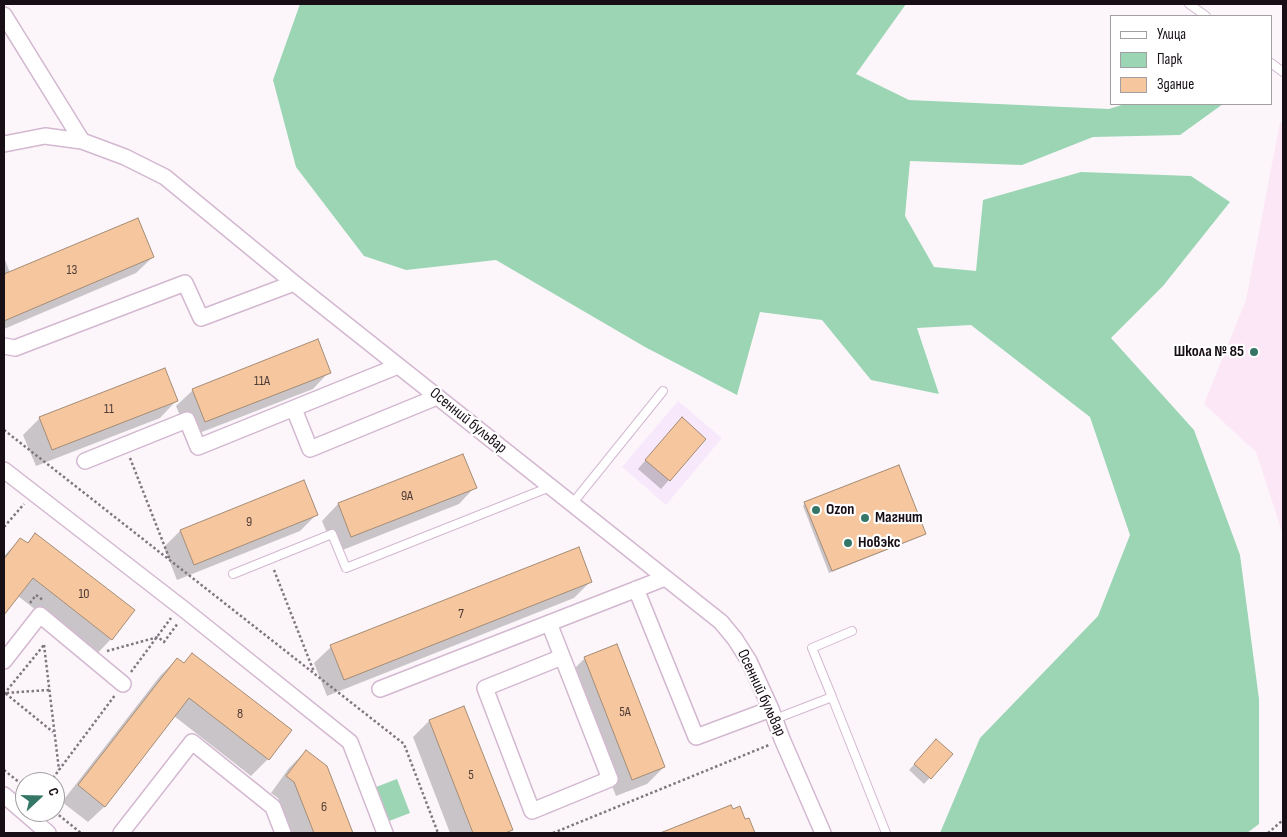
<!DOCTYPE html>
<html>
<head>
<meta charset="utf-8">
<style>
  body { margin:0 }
  #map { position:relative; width:1287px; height:837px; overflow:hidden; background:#fcf6fb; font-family:"Sofia Sans Condensed",sans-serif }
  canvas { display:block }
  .frame { position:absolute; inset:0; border:5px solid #170e16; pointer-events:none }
  .legend { position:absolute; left:1110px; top:15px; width:162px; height:90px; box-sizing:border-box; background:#fff; border:1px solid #a29fa2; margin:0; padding:6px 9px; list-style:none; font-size:15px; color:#170e16 }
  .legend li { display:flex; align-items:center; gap:10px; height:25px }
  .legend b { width:25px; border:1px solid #a29fa2 }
  .north { position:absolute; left:15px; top:772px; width:50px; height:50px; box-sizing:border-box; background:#fff; border:1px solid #a29fa2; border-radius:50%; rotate:69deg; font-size:14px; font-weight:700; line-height:20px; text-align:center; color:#170e16 }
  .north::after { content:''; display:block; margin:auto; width:18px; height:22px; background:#357666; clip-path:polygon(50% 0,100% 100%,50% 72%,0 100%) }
</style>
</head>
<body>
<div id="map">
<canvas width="1287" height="837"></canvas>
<div class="frame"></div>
<ul class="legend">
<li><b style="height:6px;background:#fff"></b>Улица</li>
<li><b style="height:14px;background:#9bd5b4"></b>Парк</li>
<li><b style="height:14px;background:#f6c79e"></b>Здание</li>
</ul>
<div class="north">С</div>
</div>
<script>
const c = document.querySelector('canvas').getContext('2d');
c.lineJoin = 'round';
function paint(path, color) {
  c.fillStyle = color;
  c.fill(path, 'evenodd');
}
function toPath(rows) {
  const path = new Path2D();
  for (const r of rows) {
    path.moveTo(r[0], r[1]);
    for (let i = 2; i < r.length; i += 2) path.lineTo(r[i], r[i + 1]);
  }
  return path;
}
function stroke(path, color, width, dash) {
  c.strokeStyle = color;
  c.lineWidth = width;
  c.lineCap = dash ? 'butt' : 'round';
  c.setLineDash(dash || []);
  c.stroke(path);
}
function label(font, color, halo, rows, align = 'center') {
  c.font = font + ' "Sofia Sans Condensed",sans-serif';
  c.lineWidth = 4.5;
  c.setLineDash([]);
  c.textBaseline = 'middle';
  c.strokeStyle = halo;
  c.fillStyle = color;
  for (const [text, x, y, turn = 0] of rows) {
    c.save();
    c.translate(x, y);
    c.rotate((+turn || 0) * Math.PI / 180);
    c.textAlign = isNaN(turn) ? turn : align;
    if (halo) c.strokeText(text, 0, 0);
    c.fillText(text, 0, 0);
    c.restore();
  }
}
const industrial = toPath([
  [678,401,722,438,666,505,622,467]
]);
const education = toPath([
  [1280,122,1283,124,1283,535,1256,452,1204,404,1246,300]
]);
const green = toPath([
  [300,4,906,4,856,74,909,100,1109,109,1125,104,1223,104,1180,135,1093,137,1022,165,910,161,905,216,934,267,976,271,983,200,1081,172,1191,176,1230,202,1163,286,1111,338,1194,430,1240,555,1259,699,1259,824,1247,833,940,833,980,738,1098,616,1130,535,1090,417,971,325,917,328,939,394,871,380,822,320,760,312,737,395,645,347,496,260,406,270,364,256,296,167,273,80],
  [397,779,410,813,389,821,376,787]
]);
const shadow = toPath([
  [4,257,10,273,153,257,136,273,4,329],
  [329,372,313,389,189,437,176,406,193,390],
  [176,401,160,418,36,466,23,435,40,418],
  [674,427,669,480,661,489,638,469],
  [463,455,475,487,459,504,335,553,322,521,338,504],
  [805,503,925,534,922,536,829,573,803,506],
  [317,514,300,531,177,580,164,547,180,531],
  [36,534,111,639,95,656,18,596,4,613,4,556,20,539,26,544],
  [591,581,574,598,327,696,314,663,331,647],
  [192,655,290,731,268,759,251,776,174,716,105,806,88,822,62,802,160,676,177,659,183,664],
  [585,658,664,767,647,784,616,796,568,675],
  [429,721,511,830,508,833,450,833,413,737],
  [930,747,951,755,924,784,909,770],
  [306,751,326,767,352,833,291,833,278,798,271,793,289,768],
  [730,807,744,821,748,819,754,833,661,833]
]);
const building = toPath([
  [138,218,154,257,4,321,4,274,138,218],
  [318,339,331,373,205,422,192,389,318,339],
  [165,368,178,401,52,450,39,417,165,368],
  [682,417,706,439,670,481,645,460,682,417],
  [463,454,477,488,351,537,338,503,463,454],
  [899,465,926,534,832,571,804,502,899,465],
  [304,480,318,515,194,565,180,530,304,480],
  [35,533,135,610,112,640,33,578,4,615,4,559,20,538,28,543,35,533],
  [579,547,592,582,344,680,330,645,579,547],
  [617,644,665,767,632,780,584,657,617,644],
  [192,653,292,730,269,760,189,698,105,807,78,785,177,658,184,663,192,653],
  [464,706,513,830,505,833,473,833,429,720,464,706],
  [936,739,953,754,931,779,914,764,936,739],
  [306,750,327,766,353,833,314,833,294,782,286,776,306,750],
  [731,805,733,809,740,806,745,819,749,818,755,833,660,833,731,805]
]);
const path = toPath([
  [4,430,404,744,438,833],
  [130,458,170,560],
  [4,527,24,504],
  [274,570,314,672],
  [30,603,36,595,43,600],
  [44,645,59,770],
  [107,651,158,637,164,642,178,623],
  [131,672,171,618],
  [49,690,5,693,53,732],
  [4,694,44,645],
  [4,770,25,787],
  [50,782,115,695],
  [55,812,81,833],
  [553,833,769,745],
  [1268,833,1283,820]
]);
const lane = toPath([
  [1189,4,1206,16],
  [1271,63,1283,72],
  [572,504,663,391],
  [233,574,332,534,346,568,550,487],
  [832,697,812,648,852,631],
  [775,719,832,697,886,833]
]);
const street = toPath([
  [4,15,82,141],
  [4,144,45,136,82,141,125,157,165,177,294,283,721,622,735,639,749,661,771,709,782,739,823,833],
  [4,346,15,348,185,283,201,318,294,283],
  [294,409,310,449,437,397],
  [85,461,187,420,198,447,398,366],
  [4,470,186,611,350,742,385,833],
  [636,589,696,737,771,709],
  [549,623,610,779,532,811,485,688,562,657],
  [4,661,40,615,123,684],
  [380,689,665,578],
  [4,795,48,833],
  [121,833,192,742,273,807,283,833]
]);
const markers = [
  [1254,352,5,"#357666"],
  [816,510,5,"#357666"],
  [865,518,5,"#357666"],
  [848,543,5,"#357666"]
];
const numberNames = [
  ["13",72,270],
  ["11А",262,381],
  ["11",109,409],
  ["9А",407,496],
  ["9",249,522],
  ["10",84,594],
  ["7",461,614],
  ["5А",625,712],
  ["8",240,714],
  ["5",471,775],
  ["6",324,807]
];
const poiNames = [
  ["Школа № 85",1244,352,"right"],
  ["Ozon",826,510],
  ["Магнит",875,518],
  ["Новэкс",858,543]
];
const streetNames = [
  ["Осенний бульвар",468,421,39],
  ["Осенний бульвар",761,693,65]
];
paint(industrial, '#f8e8fb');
paint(education, '#fce7f6');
paint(green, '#9bd5b4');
paint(shadow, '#0003');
paint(building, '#f6c79e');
stroke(building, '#a48b75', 1);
stroke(lane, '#d3b8d0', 10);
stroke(street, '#d3b8d0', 18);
stroke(path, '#7f777e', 2.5, [2.5, 2.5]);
stroke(lane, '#fff', 8);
stroke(street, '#fff', 15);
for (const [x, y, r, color] of markers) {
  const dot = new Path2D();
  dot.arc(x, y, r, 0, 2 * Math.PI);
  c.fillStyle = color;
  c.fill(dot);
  stroke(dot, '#fff', 2);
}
label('14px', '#4f3c38', null, numberNames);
label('bold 16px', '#170e16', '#fff', poiNames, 'left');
label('16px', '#170e16', '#fff', streetNames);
</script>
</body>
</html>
